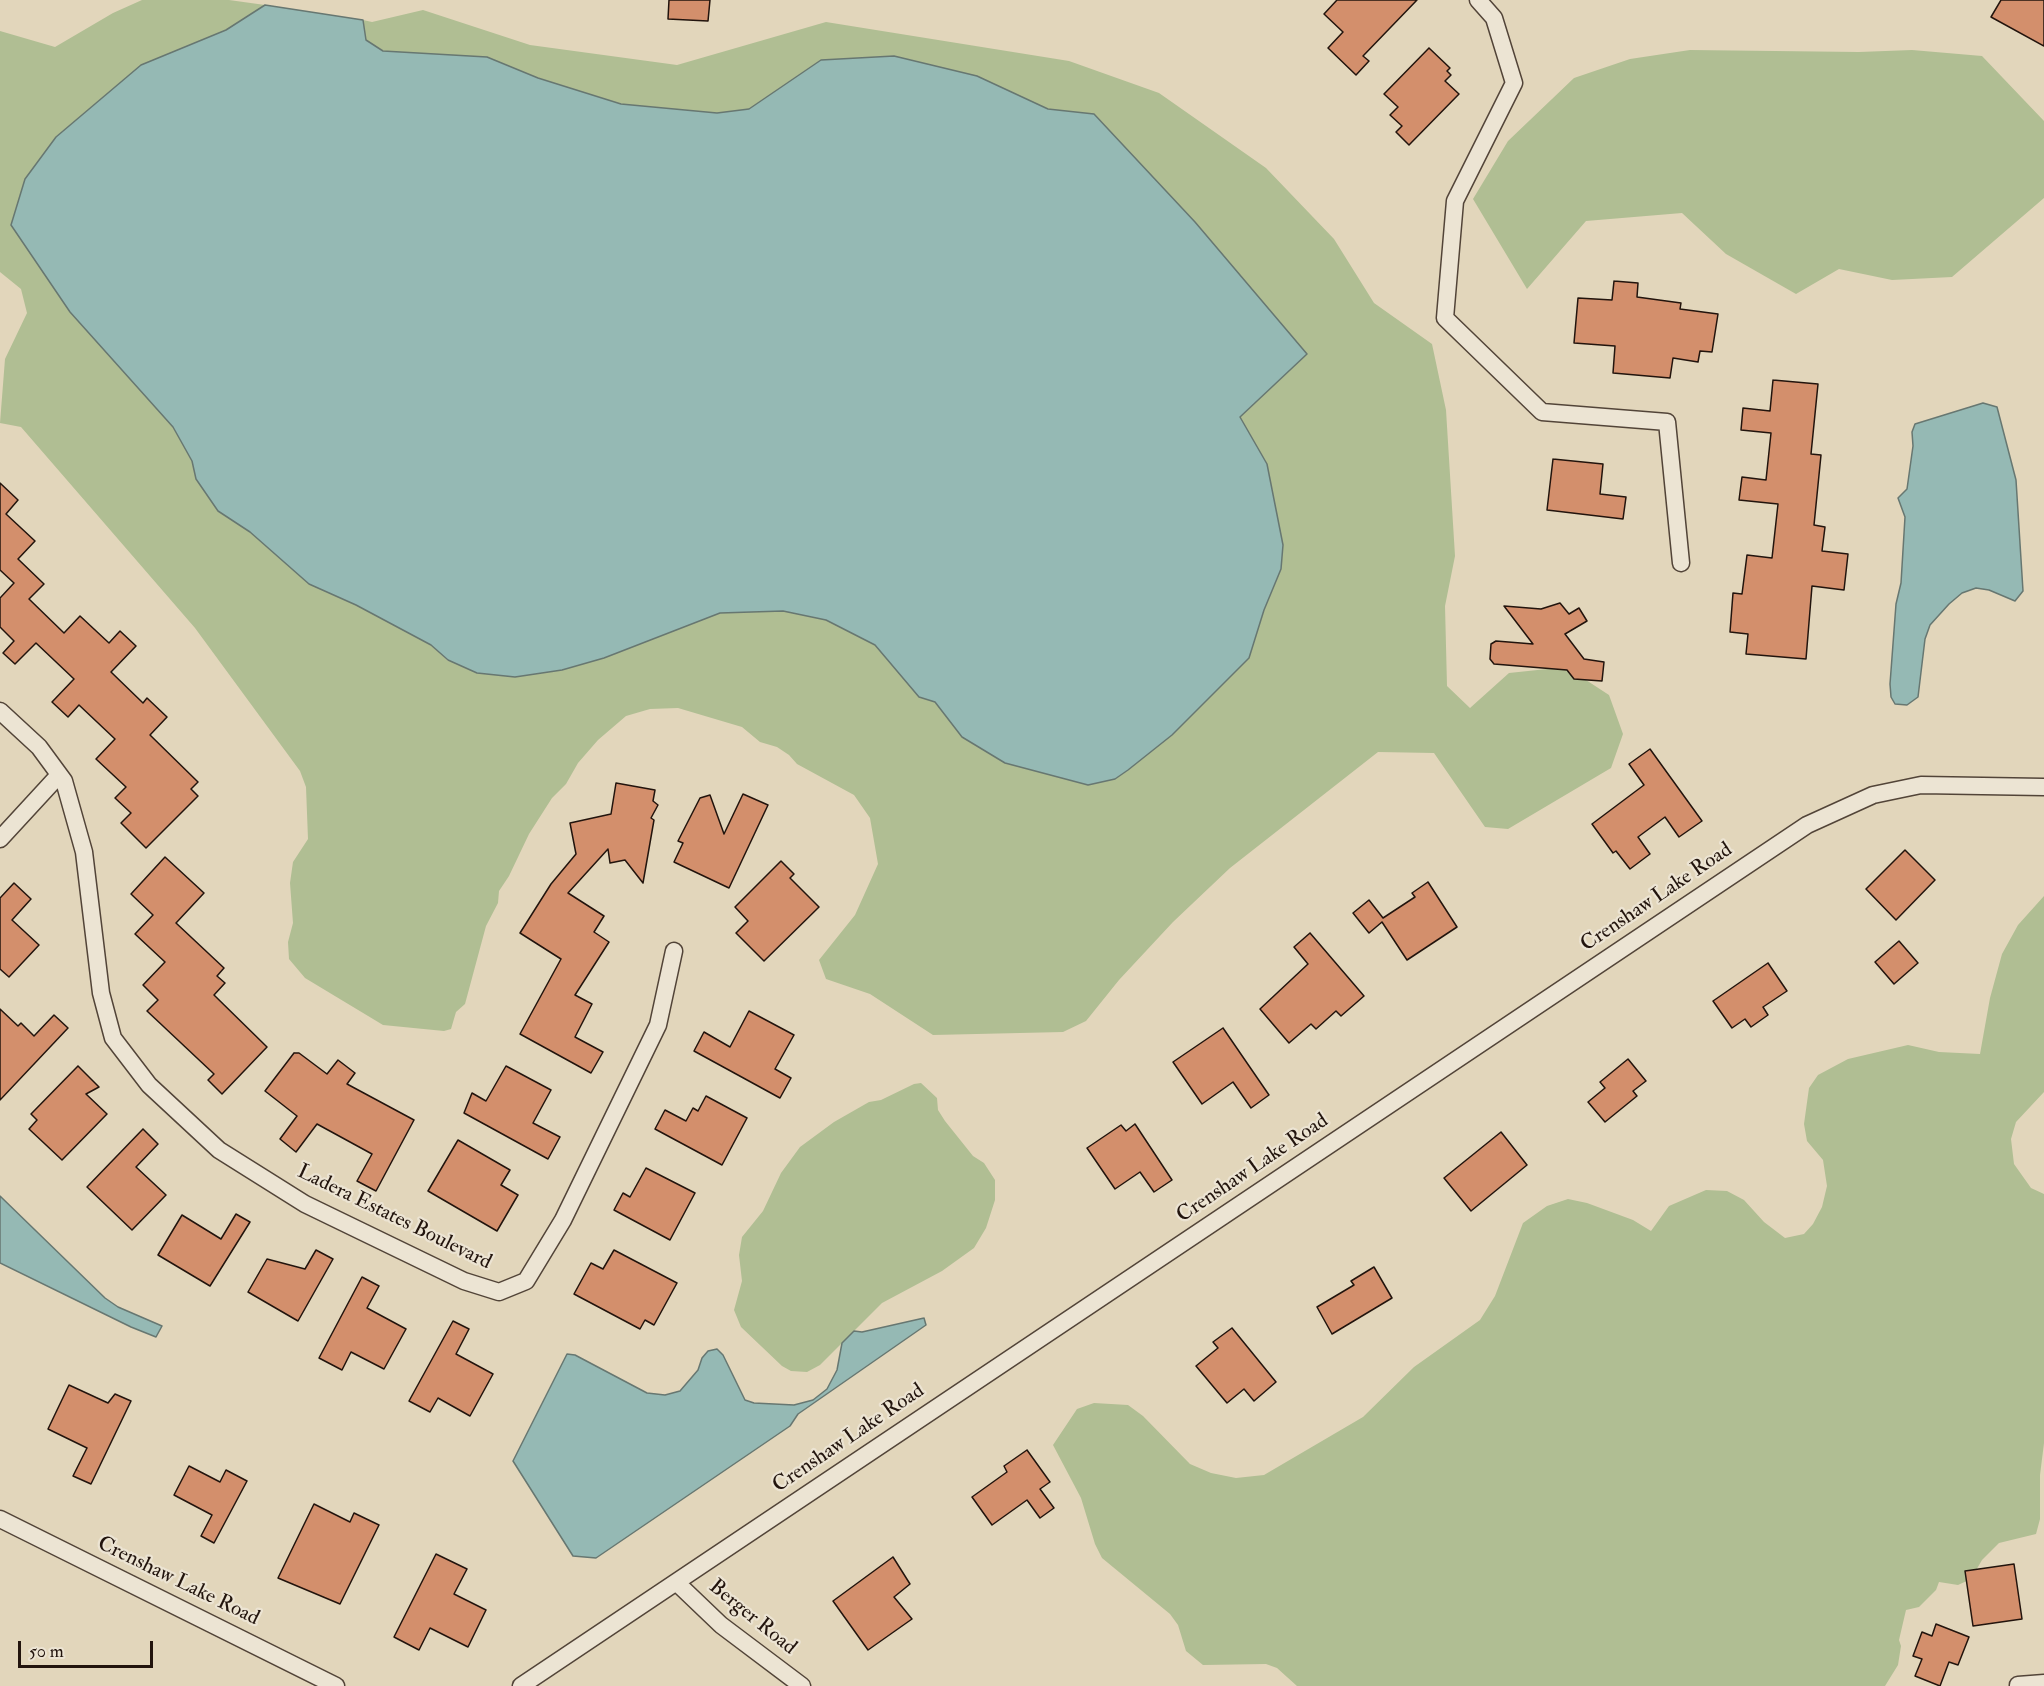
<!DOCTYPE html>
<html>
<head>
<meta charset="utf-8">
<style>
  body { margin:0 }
  #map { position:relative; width:2044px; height:1686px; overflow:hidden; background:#e2d6bb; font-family:"IM FELL Double Pica",serif }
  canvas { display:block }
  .scale { position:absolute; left:18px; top:1641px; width:135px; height:27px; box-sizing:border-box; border:3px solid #22140d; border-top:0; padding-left:8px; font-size:18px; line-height:21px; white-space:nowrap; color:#22140d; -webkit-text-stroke:4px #ece4d3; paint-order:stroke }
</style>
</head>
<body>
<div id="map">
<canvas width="2044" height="1686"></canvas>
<div class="scale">50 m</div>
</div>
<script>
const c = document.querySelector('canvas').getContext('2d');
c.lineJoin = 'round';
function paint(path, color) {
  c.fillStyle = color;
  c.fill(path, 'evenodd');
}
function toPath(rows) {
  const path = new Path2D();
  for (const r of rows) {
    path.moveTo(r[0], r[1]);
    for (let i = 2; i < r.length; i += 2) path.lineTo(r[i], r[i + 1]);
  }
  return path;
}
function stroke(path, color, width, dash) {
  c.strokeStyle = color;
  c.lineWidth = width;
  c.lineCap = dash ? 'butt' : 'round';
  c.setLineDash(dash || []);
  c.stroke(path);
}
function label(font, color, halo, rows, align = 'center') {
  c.font = font + ' "IM FELL Double Pica",serif';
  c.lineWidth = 4.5;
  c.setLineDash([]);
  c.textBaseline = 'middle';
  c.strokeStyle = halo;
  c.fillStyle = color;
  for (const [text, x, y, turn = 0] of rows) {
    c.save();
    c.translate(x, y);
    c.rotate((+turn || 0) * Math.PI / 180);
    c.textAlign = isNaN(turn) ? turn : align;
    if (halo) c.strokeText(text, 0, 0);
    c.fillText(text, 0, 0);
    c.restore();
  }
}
const green = toPath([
  [142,0,229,0,265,5,226,30,141,65,56,137,25,179,11,225,70,312,173,427,192,461,196,479,218,511,250,532,309,584,356,605,431,645,448,661,562,670,604,658,720,613,783,611,826,620,875,645,919,697,935,702,962,737,1056,775,1088,785,1115,779,1128,770,1172,734,1249,658,1264,610,1281,569,1283,545,1267,464,1240,417,1307,354,1195,222,1094,114,1048,109,977,76,821,60,749,109,717,113,621,104,538,78,384,51,366,40,363,20,372,22,423,10,530,45,677,65,826,22,1069,61,1159,93,1266,168,1334,239,1374,303,1432,344,1446,410,1455,556,1445,606,1447,686,1470,708,1509,673,1566,667,1609,695,1623,734,1611,768,1508,829,1485,827,1434,753,1378,752,1230,868,1173,922,1119,980,1086,1021,1063,1032,933,1035,870,994,826,979,819,960,855,915,878,864,870,818,854,795,797,764,789,755,777,747,760,742,742,727,678,708,650,709,626,716,598,740,578,763,566,784,552,798,529,834,509,876,499,891,498,903,486,926,465,1004,456,1012,451,1029,444,1031,383,1025,305,978,289,959,288,942,293,923,290,883,293,862,308,839,306,787,300,771,195,628,21,427,0,423,5,359,27,313,21,289,0,272,0,31,55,47,113,13],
  [1690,50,1859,52,1912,50,1982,56,2044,121,2044,198,1952,277,1892,280,1839,269,1796,294,1726,254,1682,213,1586,221,1527,289,1473,199,1508,141,1574,78,1630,59],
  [2044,896,2044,1092,2016,1122,2011,1139,2014,1164,2031,1188,2044,1194,2044,1443,2040,1475,2040,1519,2036,1534,1999,1543,1982,1560,1971,1579,1958,1585,1939,1582,1936,1590,1919,1607,1906,1610,1899,1640,1901,1646,1898,1665,1885,1686,1297,1686,1277,1668,1266,1664,1203,1665,1186,1651,1178,1625,1170,1614,1102,1558,1095,1544,1081,1498,1053,1445,1077,1409,1094,1403,1128,1405,1143,1416,1190,1464,1211,1473,1236,1478,1264,1475,1363,1417,1414,1367,1480,1320,1495,1296,1523,1223,1547,1206,1568,1199,1587,1203,1633,1220,1651,1231,1669,1206,1706,1190,1727,1191,1744,1200,1764,1222,1785,1238,1804,1234,1813,1224,1822,1207,1827,1186,1823,1160,1807,1141,1804,1124,1809,1088,1818,1075,1848,1059,1908,1045,1939,1052,1980,1054,1990,998,2002,954,2018,925],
  [921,1083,937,1098,938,1110,945,1121,973,1156,984,1163,995,1180,995,1200,986,1228,974,1248,942,1271,882,1303,820,1365,807,1372,791,1371,782,1366,741,1327,734,1310,742,1281,739,1255,742,1237,763,1211,781,1173,800,1147,834,1122,869,1102,881,1100,914,1084]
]);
const water = toPath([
  [265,5,363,20,366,40,383,51,487,57,538,78,621,104,717,113,749,109,821,60,894,56,977,76,1048,109,1094,114,1195,222,1307,354,1240,417,1267,464,1283,545,1281,569,1264,610,1249,658,1172,735,1128,770,1115,779,1088,785,1005,763,962,737,935,702,919,697,875,645,826,620,783,611,720,613,604,658,562,670,515,677,477,673,448,660,431,645,356,605,309,584,250,532,218,511,196,479,192,461,173,427,70,312,11,225,25,179,56,137,141,65,226,30,265,5],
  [1983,403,1997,407,2016,480,2023,591,2015,601,1989,590,1976,588,1962,593,1949,604,1930,625,1925,639,1918,697,1907,705,1895,704,1891,697,1890,684,1896,604,1901,583,1905,517,1898,498,1907,489,1913,446,1912,432,1915,424,1983,403],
  [0,1196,105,1298,118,1307,162,1326,156,1337,131,1327,0,1263,0,1196],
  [924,1318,926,1325,798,1414,790,1426,596,1558,573,1556,513,1461,567,1354,575,1355,647,1393,665,1395,680,1391,698,1370,702,1358,708,1351,717,1349,723,1355,745,1400,754,1403,794,1405,813,1400,827,1389,837,1370,842,1343,854,1331,862,1332,924,1318]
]);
const building = toPath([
  [669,0,710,0,708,21,668,19,669,0],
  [1337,0,1417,0,1363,56,1369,61,1356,75,1328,48,1343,32,1324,14,1337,0],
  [2001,0,2044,0,2044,46,1991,17,2001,0],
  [1429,48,1450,68,1447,71,1451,75,1445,81,1459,94,1409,145,1396,132,1402,126,1390,115,1398,107,1384,94,1429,48],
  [1614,281,1638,283,1637,297,1681,303,1680,309,1718,314,1712,352,1700,351,1698,362,1673,358,1670,378,1613,373,1615,346,1574,343,1578,298,1612,300,1614,281],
  [1773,380,1818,384,1811,454,1821,455,1814,525,1825,527,1822,551,1848,554,1844,590,1812,586,1806,659,1746,654,1748,634,1730,632,1733,593,1742,594,1747,555,1772,558,1778,504,1739,500,1742,477,1766,480,1771,433,1741,430,1743,408,1770,411,1773,380],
  [1553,459,1603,464,1600,494,1626,497,1623,519,1547,510,1553,459],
  [0,483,18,500,6,514,35,541,18,559,44,584,29,599,64,633,80,616,109,643,120,631,136,646,111,672,143,703,147,698,167,717,150,735,198,782,191,789,198,796,146,848,121,823,131,813,115,798,126,787,96,759,115,739,79,705,68,717,52,702,74,679,36,643,15,664,3,653,14,641,0,627,0,598,14,583,0,570,0,483],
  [1560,603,1569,614,1579,608,1587,621,1565,634,1584,659,1604,662,1602,681,1574,679,1567,670,1494,664,1490,659,1491,644,1496,641,1533,644,1504,606,1541,609,1560,603],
  [1650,749,1702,821,1679,837,1665,817,1638,837,1650,854,1630,869,1616,851,1613,853,1592,824,1644,785,1629,764,1650,749],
  [616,783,655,790,653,801,658,805,651,818,654,820,643,883,625,860,610,863,608,849,568,893,604,916,594,932,609,942,575,995,592,1004,575,1037,603,1052,591,1073,520,1034,561,959,520,933,551,884,576,854,570,823,611,814,616,783],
  [743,794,768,805,729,888,674,862,683,843,678,841,700,798,710,795,724,834,743,794],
  [1905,850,1935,880,1896,920,1866,889,1905,850],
  [165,857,204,893,176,923,224,968,217,976,225,983,214,995,267,1047,222,1094,208,1080,214,1074,147,1011,158,1000,143,985,165,962,135,934,153,915,131,894,165,857],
  [781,861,794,874,790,878,819,907,764,961,736,933,748,921,735,907,781,861],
  [1428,882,1457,927,1407,960,1382,922,1369,933,1353,913,1369,900,1383,918,1415,897,1412,893,1428,882],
  [14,883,31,899,12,920,39,945,9,977,0,969,0,898,14,883],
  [1310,933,1364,996,1341,1016,1336,1011,1316,1029,1311,1024,1289,1043,1260,1009,1308,964,1294,947,1310,933],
  [1899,941,1918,963,1894,984,1875,962,1899,941],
  [1768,963,1787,991,1763,1007,1768,1015,1751,1027,1745,1019,1732,1028,1713,1001,1768,963],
  [0,1009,18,1026,21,1023,34,1036,54,1015,68,1028,0,1100,0,1009],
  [749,1011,794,1035,775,1069,791,1078,780,1098,694,1051,704,1032,730,1047,749,1011],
  [1223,1028,1269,1095,1251,1108,1233,1082,1202,1104,1173,1062,1223,1028],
  [294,1053,299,1053,327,1074,338,1060,355,1073,347,1084,414,1120,376,1191,357,1181,372,1154,317,1124,296,1152,280,1139,297,1116,265,1091,294,1053],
  [1628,1059,1646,1081,1633,1091,1637,1096,1605,1122,1588,1102,1605,1088,1600,1082,1628,1059],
  [78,1066,99,1087,86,1094,107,1114,62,1160,29,1129,37,1120,31,1114,78,1066],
  [506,1066,551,1090,533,1123,560,1137,548,1159,464,1113,472,1093,486,1101,506,1066],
  [706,1096,747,1118,722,1165,655,1129,665,1110,686,1121,693,1108,698,1111,706,1096],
  [1135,1124,1172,1180,1154,1192,1140,1172,1115,1189,1087,1148,1121,1125,1126,1131,1135,1124],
  [143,1129,158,1144,136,1167,166,1195,132,1230,87,1187,143,1129],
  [1501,1132,1527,1165,1471,1211,1444,1178,1501,1132],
  [458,1140,510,1170,501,1185,518,1195,497,1231,428,1191,458,1140],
  [646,1168,695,1193,670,1240,614,1210,623,1193,630,1197,646,1168],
  [236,1214,250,1222,210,1286,158,1255,182,1215,221,1239,236,1214],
  [316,1250,333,1259,298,1321,248,1292,267,1259,305,1269,316,1250],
  [614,1250,677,1283,654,1325,645,1320,640,1329,574,1294,591,1263,603,1269,614,1250],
  [1374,1267,1392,1298,1332,1334,1317,1307,1354,1285,1351,1281,1374,1267],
  [362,1277,379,1286,367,1308,406,1329,384,1369,351,1352,342,1370,319,1358,362,1277],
  [453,1321,469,1329,456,1354,493,1374,470,1416,438,1398,430,1412,409,1401,453,1321],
  [1232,1328,1276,1382,1254,1401,1244,1389,1227,1403,1196,1366,1218,1348,1213,1342,1232,1328],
  [69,1385,108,1403,115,1394,131,1401,91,1484,73,1476,87,1448,48,1429,69,1385],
  [1027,1450,1050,1482,1040,1489,1054,1508,1040,1518,1027,1500,992,1525,972,1497,1007,1472,1004,1466,1027,1450],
  [189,1466,220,1482,226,1470,247,1481,214,1543,201,1536,212,1515,174,1495,189,1466],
  [314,1504,350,1522,354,1513,379,1525,340,1604,278,1578,314,1504],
  [436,1554,467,1569,454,1594,486,1610,468,1647,430,1628,419,1650,394,1637,436,1554],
  [893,1557,910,1584,894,1597,912,1619,868,1650,833,1601,893,1557],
  [2014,1564,2022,1619,1973,1626,1965,1571,2014,1564],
  [1936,1624,1969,1637,1958,1665,1949,1662,1940,1686,1915,1676,1922,1659,1913,1656,1922,1632,1932,1636,1936,1624]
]);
const minor = toPath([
  [1478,0,1494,18,1514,83,1455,201,1445,318,1542,412,1667,422,1681,563],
  [0,711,39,747,64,781,84,852,101,993,113,1038,149,1085,219,1150,305,1204,464,1281,499,1292,526,1281,563,1220,658,1025,674,951],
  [0,839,59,775],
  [0,1519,336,1686],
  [676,1582,721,1625,802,1686],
  [2018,1685,2044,1683],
  [521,1686,1807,825,1873,795,1921,785,2044,787]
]);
const streetNames = [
  ["Crenshaw Lake Road",1657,898,-34],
  ["Crenshaw Lake Road",1253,1169,-34],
  ["Ladera Estates Boulevard",394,1218,26],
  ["Crenshaw Lake Road",849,1439,-34],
  ["Crenshaw Lake Road",178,1582,26],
  ["Berger Road",752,1618,39]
];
paint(green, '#b0be93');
paint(water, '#95b9b4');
stroke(water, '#677771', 1.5);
paint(building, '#d38f6c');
stroke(building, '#22140d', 1.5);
stroke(minor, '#524438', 19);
stroke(minor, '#ece4d3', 16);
label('21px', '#22140d', '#ece4d3', streetNames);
</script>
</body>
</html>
